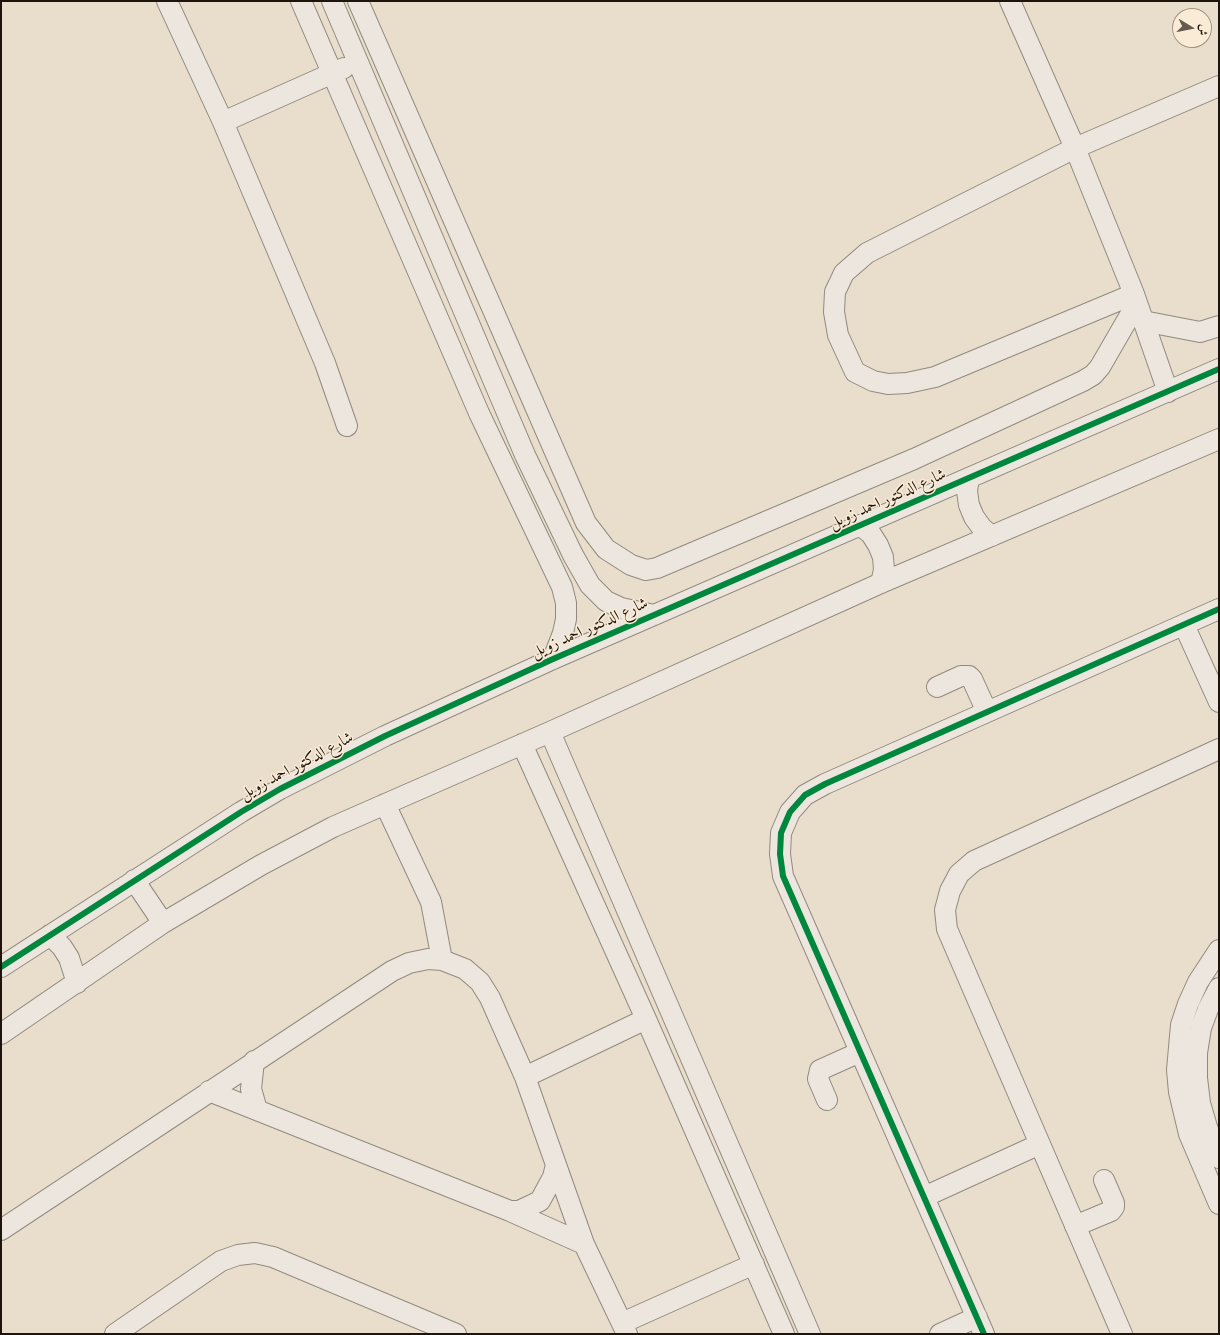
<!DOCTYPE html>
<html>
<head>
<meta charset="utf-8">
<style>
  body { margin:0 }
  #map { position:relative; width:1220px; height:1335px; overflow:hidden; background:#e9ddcb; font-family:"IM FELL English",Amiri,serif }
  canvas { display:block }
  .frame { position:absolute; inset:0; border:2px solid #1e140c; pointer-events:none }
  .north { position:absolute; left:1172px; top:8px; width:40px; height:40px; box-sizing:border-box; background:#f9ebd5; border:1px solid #a19585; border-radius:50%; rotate:100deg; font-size:11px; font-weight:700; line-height:16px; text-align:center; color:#1e140c }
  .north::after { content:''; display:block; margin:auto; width:14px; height:18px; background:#655a4f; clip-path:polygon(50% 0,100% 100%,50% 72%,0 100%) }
</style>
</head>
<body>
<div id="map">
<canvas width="1220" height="1335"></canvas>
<div class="frame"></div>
<div class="north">ش</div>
</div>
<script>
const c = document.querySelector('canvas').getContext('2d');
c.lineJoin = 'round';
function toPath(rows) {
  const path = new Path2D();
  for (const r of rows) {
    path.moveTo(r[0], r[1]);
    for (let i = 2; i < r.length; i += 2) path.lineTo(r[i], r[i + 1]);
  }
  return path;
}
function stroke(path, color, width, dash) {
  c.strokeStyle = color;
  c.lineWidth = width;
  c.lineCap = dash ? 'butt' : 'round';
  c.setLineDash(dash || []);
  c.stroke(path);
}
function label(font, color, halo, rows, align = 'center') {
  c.font = font + ' "IM FELL English",Amiri,serif';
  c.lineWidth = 3;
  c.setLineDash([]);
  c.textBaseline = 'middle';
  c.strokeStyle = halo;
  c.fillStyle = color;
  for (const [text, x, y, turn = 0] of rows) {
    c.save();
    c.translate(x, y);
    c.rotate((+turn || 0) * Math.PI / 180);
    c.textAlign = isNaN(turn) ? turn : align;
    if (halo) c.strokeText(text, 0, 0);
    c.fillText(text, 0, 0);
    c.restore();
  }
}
const minor = toPath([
  [167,1,223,122,325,363,347,426],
  [301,1,479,413,562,587,566,603,566,619,563,633,553,659],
  [332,1,525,455,573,555,590,585,606,601,621,608,654,615],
  [358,1,586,523,606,549,631,565,646,570,657,568,914,459,1083,381,1093,375,1100,367,1137,303],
  [1010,1,1075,148,1134,294,1168,392],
  [223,122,344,68],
  [1134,294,935,377,907,383,888,384,873,381,855,372,838,335,834,312,835,292,844,273,867,253,1075,148,1219,86],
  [1143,321,1200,332,1219,326],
  [969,478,967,491,969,505,974,517,982,528,992,536],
  [861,526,871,534,878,545,883,557,884,570,881,583],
  [1184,625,1219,702],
  [937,687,961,676,969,676,972,679,987,712],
  [550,732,810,1334],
  [522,744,646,1019,784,1334],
  [385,804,431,902,442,960],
  [134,880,163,923],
  [50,935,62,947,69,958,77,983],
  [1219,950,1198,982,1188,1004,1181,1025,1177,1070,1179,1092,1189,1134,1219,1204],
  [1,967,241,812,280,789,385,736,553,659,1219,369],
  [1219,988,1208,1009,1201,1028,1197,1053,1197,1078,1200,1103,1207,1127,1219,1158],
  [1,1034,163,923,261,865,333,827,550,732,881,583,1219,439],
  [254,1061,251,1089,257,1110],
  [525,1077,646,1019],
  [209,1091,510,1211,584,1244],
  [827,1100,818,1079,820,1070,860,1052],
  [924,1197,1040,1144],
  [510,1211,519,1211,540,1201,553,1177,556,1165],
  [1075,1226,1111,1211,1114,1207,1114,1203,1104,1180],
  [1,1230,392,971,409,963,428,959,442,960,465,969,480,982,490,998,525,1077,584,1244,627,1334],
  [622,1323,754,1264],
  [115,1334,221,1261,238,1255,255,1253,273,1257,456,1334],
  [940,1334,977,1317],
  [984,1334,783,876,780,854,781,833,790,812,805,795,825,784,1219,609],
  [1122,1334,947,929,945,910,950,891,959,874,974,861,1219,749]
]);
const cycleway = toPath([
  [1,967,241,812,280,789,385,736,553,659,1219,369],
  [984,1334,783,876,780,854,781,833,790,812,805,795,825,784,1219,609]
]);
const streetNames = [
  ["شارع الدكتور احمد زويل",888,500,-24],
  ["شارع الدكتور احمد زويل",590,629,-24],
  ["شارع الدكتور احمد زويل",297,767,-28]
];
stroke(minor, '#928a7f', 22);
stroke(minor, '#ece6de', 20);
stroke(cycleway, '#00873e', 6);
label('16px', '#1e140c', '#f9ebd5', streetNames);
</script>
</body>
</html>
